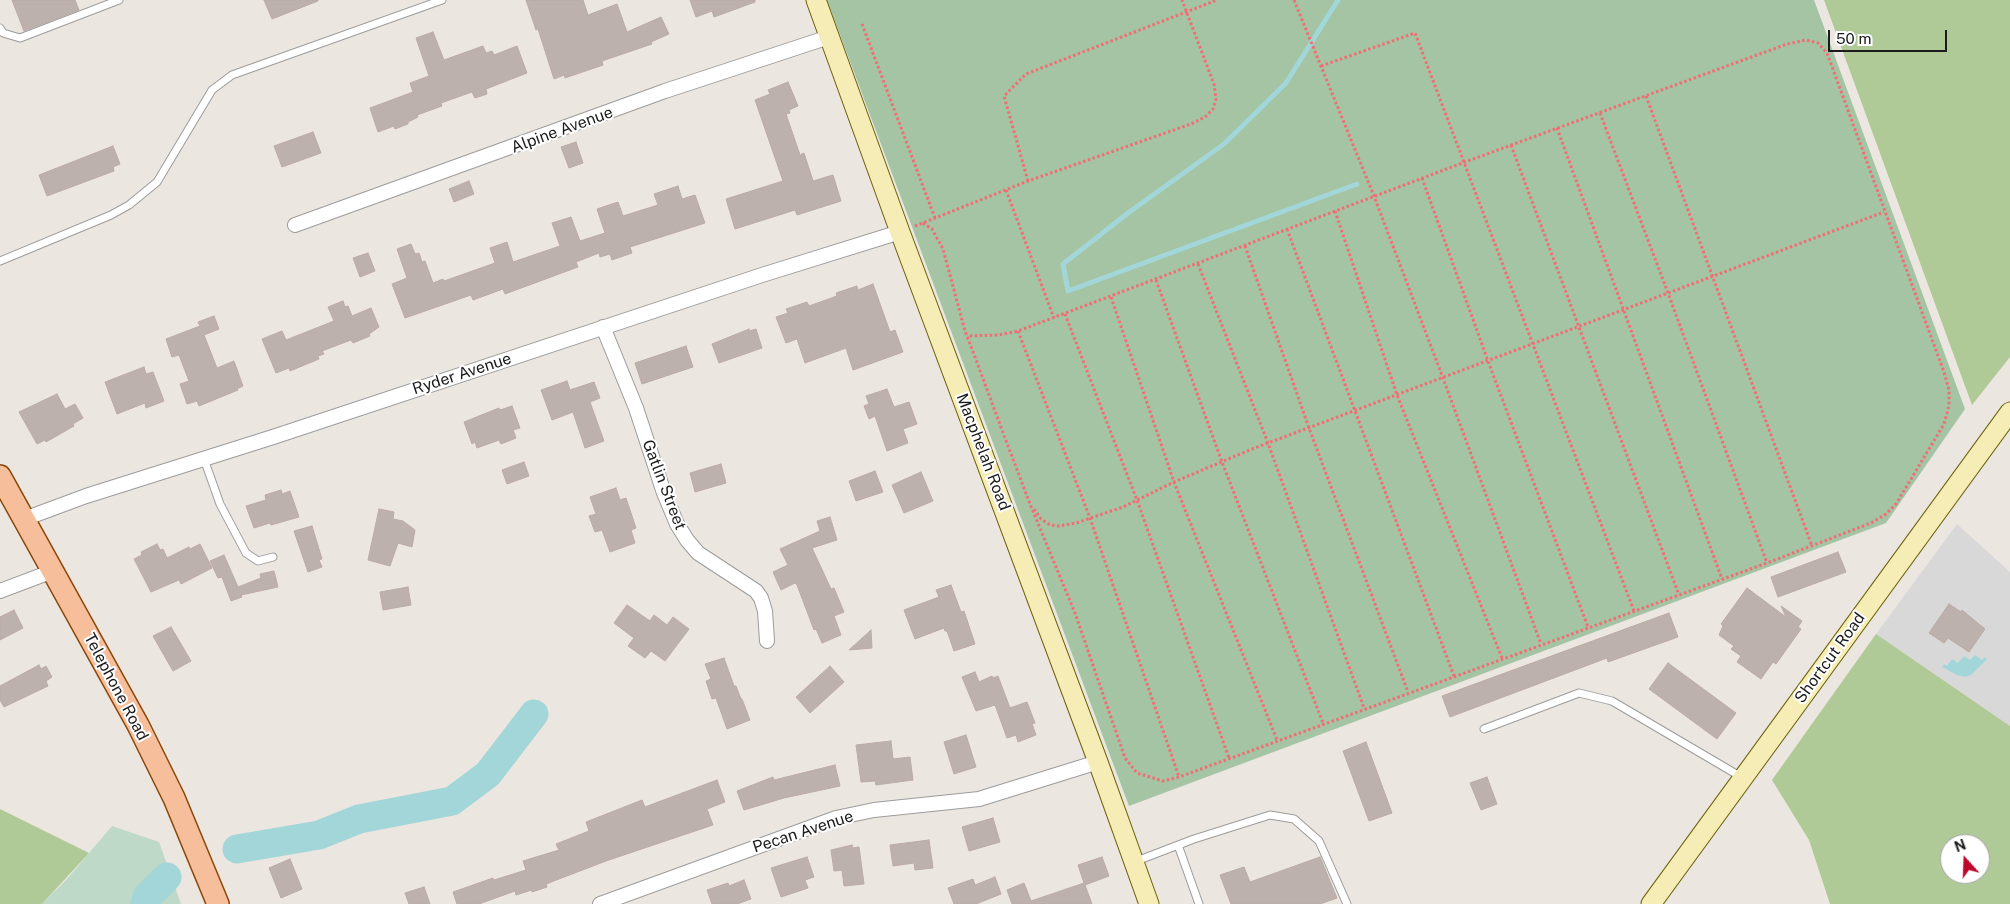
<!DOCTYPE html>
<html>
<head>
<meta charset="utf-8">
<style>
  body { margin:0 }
  #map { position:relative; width:2010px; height:904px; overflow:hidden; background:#ece6e0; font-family:"Public Sans",sans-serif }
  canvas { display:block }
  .north { position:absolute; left:1940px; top:834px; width:50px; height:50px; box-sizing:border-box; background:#fff; border:1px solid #a4a4a4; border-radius:50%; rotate:340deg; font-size:14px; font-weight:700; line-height:20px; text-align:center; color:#1b1b1b }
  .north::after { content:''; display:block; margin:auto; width:18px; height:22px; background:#bb0a2b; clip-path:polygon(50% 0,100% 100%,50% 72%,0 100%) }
  .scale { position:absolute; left:1828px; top:30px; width:119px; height:22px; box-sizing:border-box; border:2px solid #1b1b1b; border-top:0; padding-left:6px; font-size:15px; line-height:18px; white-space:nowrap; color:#1b1b1b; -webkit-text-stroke:4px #fff; paint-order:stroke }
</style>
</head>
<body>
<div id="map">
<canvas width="2010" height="904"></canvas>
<div class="north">N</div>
<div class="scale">50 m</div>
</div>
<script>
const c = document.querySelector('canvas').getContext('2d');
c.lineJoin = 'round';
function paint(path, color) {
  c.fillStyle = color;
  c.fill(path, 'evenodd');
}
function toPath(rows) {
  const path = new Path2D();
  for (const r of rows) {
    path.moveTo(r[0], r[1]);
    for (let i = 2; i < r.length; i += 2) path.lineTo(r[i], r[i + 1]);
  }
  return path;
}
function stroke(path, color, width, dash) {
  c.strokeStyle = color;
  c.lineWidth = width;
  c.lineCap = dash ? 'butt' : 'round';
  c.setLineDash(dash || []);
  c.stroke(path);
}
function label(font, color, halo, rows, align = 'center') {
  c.font = font + ' "Public Sans",sans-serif';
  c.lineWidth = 4;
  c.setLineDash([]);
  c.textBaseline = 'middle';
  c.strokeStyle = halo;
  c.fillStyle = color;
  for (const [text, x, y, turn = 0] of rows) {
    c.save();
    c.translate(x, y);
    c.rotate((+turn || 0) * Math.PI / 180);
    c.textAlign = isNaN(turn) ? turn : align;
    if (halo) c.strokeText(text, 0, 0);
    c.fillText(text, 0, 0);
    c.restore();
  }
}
const residential = toPath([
  [1957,524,2010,572,2010,726,1876,634]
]);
const forest = toPath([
  [1824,0,2010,0,2010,357,1972,405],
  [1876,634,2010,726,2010,904,1830,904,1809,840,1772,780],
  [1950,844,1980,844,1980,874,1950,874],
  [0,809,89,853,42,904,0,904]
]);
const wetland = toPath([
  [112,826,159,842,181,904,42,904,67,879]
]);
const cemetery = toPath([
  [827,0,1814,0,1965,409,1886,523,1129,806]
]);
const water = toPath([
  [1975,655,1982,660,1985,657,1987,659,1971,675,1965,677,1957,675,1942,667,1944,664,1947,666,1952,659,1958,663,1964,656,1970,660]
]);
const stream = toPath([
  [1338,0,1286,83,1224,144,1128,213,1063,264,1068,291,1357,184]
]);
const river = toPath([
  [237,849,319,835,359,819,452,801,488,774,534,714],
  [145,904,147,897,167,877]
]);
const building = toPath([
  [12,0,75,0,79,10,24,31,12,0],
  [264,0,318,0,318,1,272,19,264,0],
  [526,0,583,0,588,15,617,4,627,32,661,17,669,34,651,42,652,44,602,61,603,65,565,78,564,75,554,79,538,29,536,30,526,0],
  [690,0,755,0,755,2,714,17,712,11,696,17,690,0],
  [433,32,444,60,483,46,486,53,492,51,494,55,517,46,527,73,486,89,487,94,475,98,472,92,441,103,442,106,417,115,418,117,408,122,408,124,395,129,394,126,378,132,370,108,413,92,410,83,429,76,416,38,433,32],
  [788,82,798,106,789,110,790,113,786,114,800,155,804,153,813,181,833,175,841,201,797,215,795,210,735,229,726,199,783,181,755,100,770,94,768,90,788,82],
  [313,132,321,153,282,167,274,146,313,132],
  [576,142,583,163,569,168,561,147,576,142],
  [113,146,120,164,113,167,114,171,47,196,39,175,113,146],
  [469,181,474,194,454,202,449,189,469,181],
  [678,186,682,199,695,195,705,223,630,247,632,253,612,260,610,254,600,257,599,253,576,262,578,267,505,294,503,289,473,300,471,295,405,318,392,284,407,278,397,249,411,244,415,254,419,253,422,262,425,261,433,283,443,279,444,281,495,263,490,248,507,242,513,262,560,246,552,223,571,217,580,241,605,233,597,209,618,202,623,216,658,205,654,194,678,186],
  [368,253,375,271,360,277,353,258,368,253],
  [873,284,890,332,895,330,903,352,853,370,846,348,805,363,797,339,786,343,776,317,788,313,786,309,807,302,809,306,837,296,836,293,857,286,858,290,873,284],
  [343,301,345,307,348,306,352,316,371,308,379,327,369,334,370,336,353,343,351,340,322,351,324,354,318,356,319,359,290,371,289,368,276,373,262,339,282,331,286,340,334,321,328,307,343,301],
  [214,316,219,329,204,335,217,368,234,361,243,386,237,389,238,390,199,406,197,401,187,404,180,384,189,381,179,355,172,357,166,339,200,326,198,322,214,316],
  [749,329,749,331,756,329,762,348,719,363,712,344,749,329],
  [686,346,693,367,642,384,635,363,686,346],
  [144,367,146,374,153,372,164,401,146,408,145,403,117,414,105,382,144,367],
  [567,381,570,390,594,382,600,398,590,402,604,441,585,448,573,412,552,420,541,390,567,381],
  [887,389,894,407,909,402,917,424,903,429,908,443,887,451,875,416,869,419,864,406,869,404,866,396,887,389],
  [57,394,65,409,75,404,83,418,73,424,74,426,46,442,45,440,37,444,19,412,57,394],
  [512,406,520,428,513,430,516,438,501,444,499,440,477,448,475,442,472,444,464,422,499,408,500,410,512,406],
  [524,462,529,476,507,484,502,470,524,462],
  [721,464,726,483,695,492,690,473,721,464],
  [875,471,883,492,856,501,849,481,875,471],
  [921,472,933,501,904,513,892,485,921,472],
  [616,488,620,500,626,498,636,528,631,530,635,543,610,552,602,530,595,532,589,516,596,514,590,497,616,488],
  [281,490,282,494,290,491,299,517,271,525,270,523,254,528,246,506,266,500,265,495,281,490],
  [379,509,394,512,393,519,403,521,415,530,412,547,398,543,390,566,368,560,379,509],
  [830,517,837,540,812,548,831,589,834,588,844,612,834,616,841,635,822,643,816,629,814,630,797,585,795,583,781,590,773,572,788,565,780,549,820,531,817,521,830,517],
  [312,526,322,559,319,560,322,567,308,572,294,531,312,526],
  [157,544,160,550,163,549,167,558,189,547,190,549,200,544,212,568,181,584,179,580,151,592,134,559,142,555,141,552,157,544],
  [1838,552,1846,572,1778,597,1771,577,1838,552],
  [224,555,238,587,261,578,260,574,274,571,278,587,241,595,242,597,231,601,222,577,218,578,210,561,224,555],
  [951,585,961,612,964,611,975,644,954,651,947,631,945,631,944,628,915,639,904,610,939,597,936,590,951,585],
  [408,587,411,605,383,610,380,592,408,587],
  [1747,588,1786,617,1781,606,1802,621,1798,627,1801,629,1776,664,1773,662,1761,679,1737,662,1741,656,1731,649,1734,646,1719,635,1723,626,1721,624,1747,588],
  [1949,604,1961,612,1962,610,1985,629,1969,652,1948,638,1944,643,1929,633,1949,604],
  [627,605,650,621,654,615,667,625,673,617,689,629,665,661,651,651,645,658,628,646,634,638,614,623,627,605],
  [14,610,23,628,0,640,0,617,14,610],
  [1669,613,1678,637,1608,662,1607,658,1450,717,1442,696,1669,613],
  [171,627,191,661,173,671,153,636,171,627],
  [871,630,872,648,849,650,871,630],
  [724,658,734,686,736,686,741,699,742,699,750,720,727,729,716,698,712,699,706,681,711,679,705,664,724,658],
  [1668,663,1736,713,1717,739,1649,689,1668,663],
  [39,665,41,669,46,666,52,677,46,681,48,686,4,707,0,700,0,686,39,665],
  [830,666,844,682,810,713,796,697,830,666],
  [975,672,979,682,992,676,993,678,998,676,1010,708,1027,702,1035,723,1032,724,1036,735,1018,742,1016,735,1007,738,995,705,976,711,962,677,975,672],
  [966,735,976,767,954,774,944,742,966,735],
  [891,741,893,759,910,757,913,780,876,785,875,781,861,782,856,745,891,741],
  [1366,742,1392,813,1369,821,1343,751,1366,742],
  [835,765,840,786,784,798,744,810,737,791,773,777,774,780,835,765],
  [1487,777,1497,804,1481,810,1470,783,1487,777],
  [717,780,725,802,707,809,713,825,606,861,546,884,547,887,532,892,532,890,516,895,515,891,479,904,457,904,453,892,493,878,494,880,526,870,523,861,559,850,556,844,589,831,586,822,642,800,645,807,717,780],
  [993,818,1000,842,969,851,962,827,993,818],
  [929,840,933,868,915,870,914,863,893,866,890,845,929,840],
  [852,845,853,848,859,847,864,884,844,886,842,870,834,871,831,850,852,845],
  [807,857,814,877,805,880,808,888,781,897,771,868,807,857],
  [1102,857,1109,876,1085,885,1092,904,1012,904,1007,890,1024,883,1031,901,1084,883,1078,865,1102,857],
  [1320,857,1337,898,1320,904,1231,904,1220,875,1244,867,1250,882,1320,857],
  [290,859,302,889,281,898,269,868,290,859],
  [995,877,1001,894,976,904,954,904,948,888,973,879,975,885,995,877],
  [744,880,751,899,737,904,712,904,707,890,728,883,729,886,744,880],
  [424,887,430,904,409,904,405,893,424,887]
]);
const path = toPath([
  [1294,0,1374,196,1443,378,1541,644],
  [862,24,935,218],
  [1321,66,1415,33,1634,611],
  [1646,96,1812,546],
  [1600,113,1668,293,1767,563],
  [1557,128,1722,579],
  [1511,145,1679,595],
  [1422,178,1488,361,1588,627],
  [1028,181,1004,96,1026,74,1217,0],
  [1006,190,1054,318],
  [1335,211,1397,395,1502,658],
  [923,223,932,229,943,249,965,331,975,357,1005,438,1030,504,1075,613,1125,758,1137,773,1163,781,1179,777,1767,563,1871,523,1886,514,1896,504,1944,424,1949,406,1949,390,1944,372,1827,53,1818,43,1806,40,1787,44,1465,162,1018,331,998,335,967,336],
  [915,226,1028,181,1191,124,1205,117,1213,109,1216,99,1214,84,1182,0],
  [1287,229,1454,676],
  [1245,246,1309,428,1408,692],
  [1198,264,1268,443,1364,708],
  [1156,280,1222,462,1323,723],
  [1111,297,1174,482,1277,740],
  [1065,314,1137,500,1229,758],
  [1018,331,1090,518,1179,777],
  [1034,509,1041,519,1050,525,1059,526,1076,523,1123,507,1174,482,1252,449,1884,212]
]);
const lane = toPath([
  [0,28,3,33,20,38,119,0],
  [0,261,111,215,129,205,157,182,212,90,232,75,442,0],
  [204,459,220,504,246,553,258,561,273,557],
  [1484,729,1579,693,1612,701,1743,778],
  [1178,845,1199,904],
  [1134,862,1194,839,1270,815,1294,819,1319,841,1347,904]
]);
const street = toPath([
  [295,225,665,91,829,37],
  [603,327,636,408,664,493,677,524,687,540,698,553,756,591,761,598,765,611,767,641],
  [24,519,86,496,273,437,762,275,900,232],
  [0,591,53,571],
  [600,904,836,818,874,810,979,799,1098,762]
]);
const secondary = toPath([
  [816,0,900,232,1098,762,1149,904],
  [1651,904,2010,412]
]);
const primary = toPath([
  [0,476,138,725,174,798,218,904]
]);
const streetNames = [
  ["Alpine Avenue",562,130,-20],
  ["Ryder Avenue",462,374,-18],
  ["Macphelah Road",983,452,69],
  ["Gatlin Street",664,485,69],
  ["Shortcut Road",1830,658,-54],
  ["Telephone Road",116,687,62],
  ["Pecan Avenue",803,832,-18]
];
paint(residential, '#d9d8d8');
paint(forest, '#afc997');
paint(wetland, '#bed9c8');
paint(cemetery, '#a4c4a3');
paint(water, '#a2d6d8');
stroke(stream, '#a2d6d8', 5);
stroke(river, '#a2d6d8', 29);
paint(building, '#bcb1ad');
stroke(building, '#bdaaa4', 1);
stroke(lane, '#9c9c9c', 9);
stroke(street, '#9c9c9c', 16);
stroke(secondary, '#6a620a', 21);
stroke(primary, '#8a4707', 24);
stroke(path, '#f26c76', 3, [2.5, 2.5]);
stroke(lane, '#fff', 7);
stroke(street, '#fff', 14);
stroke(secondary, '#f5edb5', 19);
stroke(primary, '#f6be9b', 21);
label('16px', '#1b1b1b', '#fff', streetNames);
</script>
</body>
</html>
